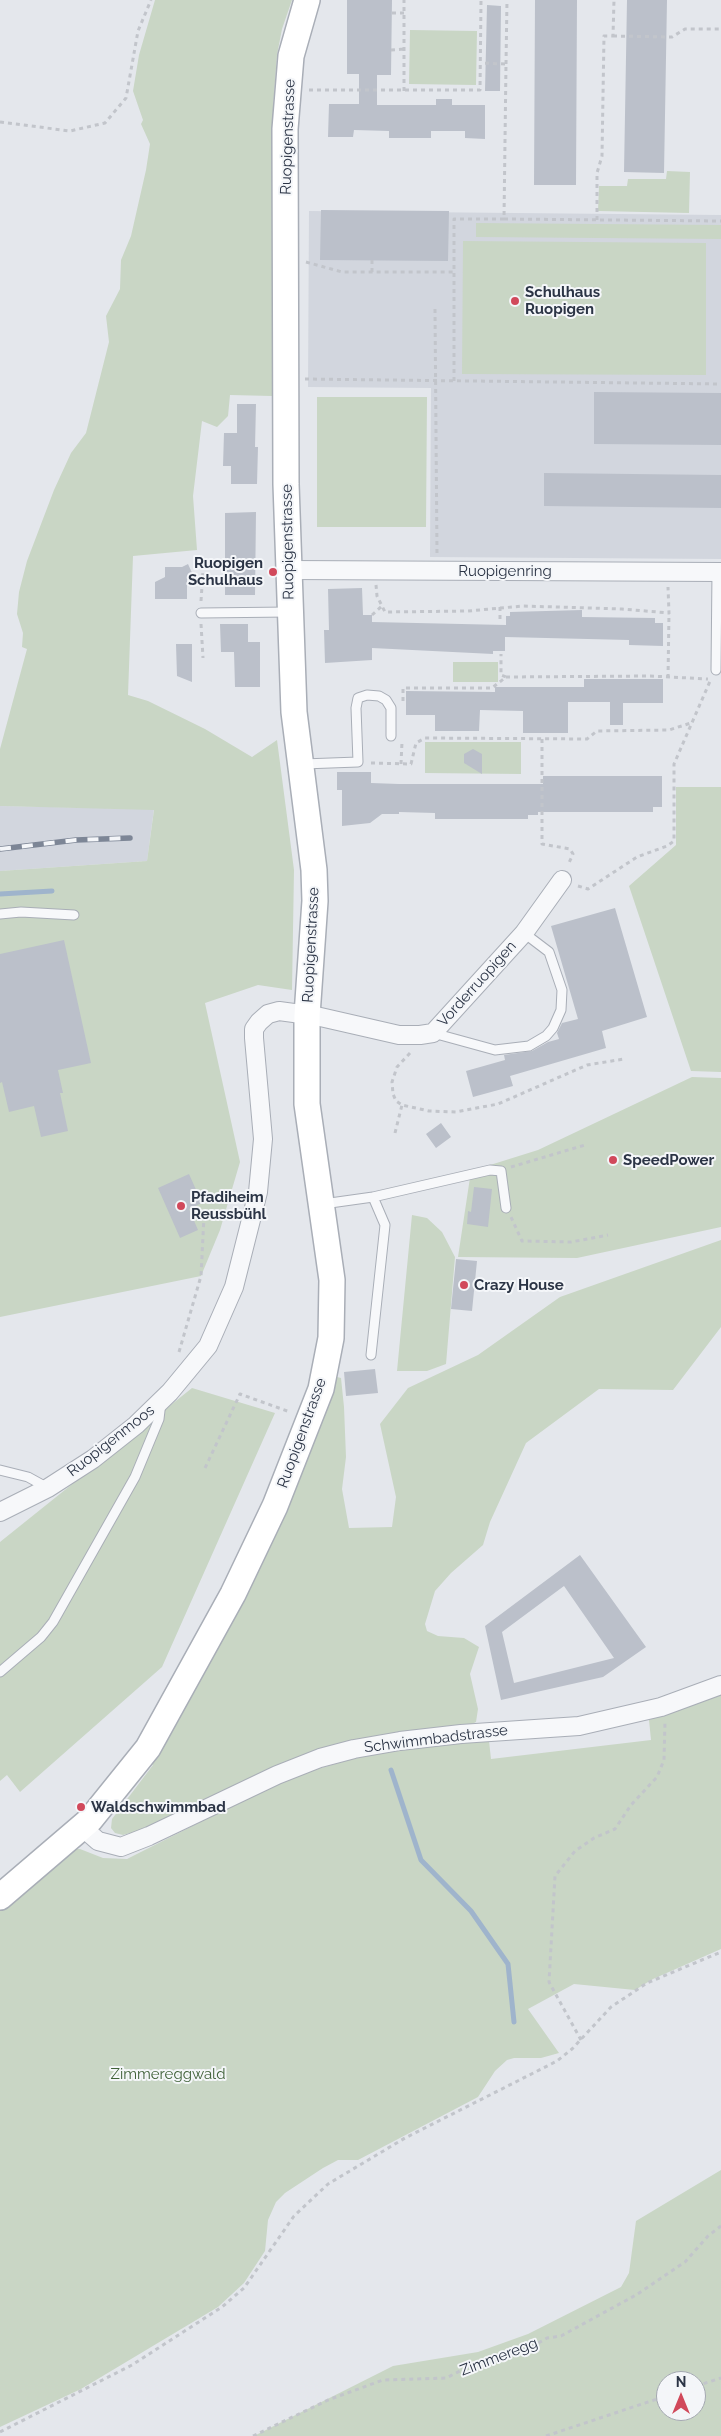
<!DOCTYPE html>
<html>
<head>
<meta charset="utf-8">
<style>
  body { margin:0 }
  #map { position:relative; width:721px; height:2436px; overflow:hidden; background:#e4e7ec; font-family:Raleway,sans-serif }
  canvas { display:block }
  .north { position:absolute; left:656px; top:2371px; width:50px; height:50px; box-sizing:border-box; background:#f4f6f9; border:1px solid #a4a8b1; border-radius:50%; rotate:0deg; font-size:14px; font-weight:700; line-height:20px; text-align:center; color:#2b3445 }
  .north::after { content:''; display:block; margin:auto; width:18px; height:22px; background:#d1495b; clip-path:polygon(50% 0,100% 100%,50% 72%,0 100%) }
</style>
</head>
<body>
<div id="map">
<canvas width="721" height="2436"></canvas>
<div class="north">N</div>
</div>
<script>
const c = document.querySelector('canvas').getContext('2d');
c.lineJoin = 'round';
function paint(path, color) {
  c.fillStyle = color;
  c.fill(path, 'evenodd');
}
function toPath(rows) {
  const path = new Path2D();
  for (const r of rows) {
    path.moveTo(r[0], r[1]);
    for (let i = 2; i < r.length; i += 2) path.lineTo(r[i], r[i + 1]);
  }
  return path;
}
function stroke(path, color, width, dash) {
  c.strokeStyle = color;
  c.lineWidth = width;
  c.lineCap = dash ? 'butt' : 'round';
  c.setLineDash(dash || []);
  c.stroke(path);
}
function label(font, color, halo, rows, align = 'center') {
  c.font = font + ' Raleway,sans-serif';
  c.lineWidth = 4;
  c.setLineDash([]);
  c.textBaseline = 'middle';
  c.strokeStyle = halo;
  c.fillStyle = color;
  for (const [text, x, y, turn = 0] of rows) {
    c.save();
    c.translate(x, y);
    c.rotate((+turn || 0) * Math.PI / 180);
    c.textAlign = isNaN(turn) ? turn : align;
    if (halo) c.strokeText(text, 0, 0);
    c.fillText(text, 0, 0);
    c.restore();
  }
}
const built = toPath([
  [309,211,721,215,721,559,430,557,431,388,308,387],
  [0,806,154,809,147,861,0,871]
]);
const green = toPath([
  [155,0,292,0,282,29,277,55,273,107,272,396,230,395,228,416,217,427,202,421,193,496,197,550,133,556,128,695,148,701,205,729,252,757,277,740,294,870,292,990,258,985,205,1003,240,1162,220,1230,201,1276,0,1317,0,871,147,861,154,810,0,806,0,749,27,649,22,647,23,633,17,614,19,592,27,561,54,490,71,453,86,433,109,342,106,316,120,289,121,260,131,236,146,170,150,144,141,124,143,120,133,91,139,55],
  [410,30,477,31,476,85,409,84],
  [667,171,690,172,689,213,598,211,599,186,627,186,628,179,666,179],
  [476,223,721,225,721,239,476,237],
  [463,241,706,243,706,375,462,374],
  [317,397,427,397,426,527,317,527],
  [453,662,498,662,498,682,453,682],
  [425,742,521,742,521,774,425,773],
  [676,787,721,787,721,1072,691,1071,629,886,676,845],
  [692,1077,721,1078,721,1227,577,1258,458,1257,471,1171,538,1150],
  [412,1215,427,1218,442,1232,455,1257,446,1364,427,1371,397,1371],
  [721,1240,721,1327,673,1390,599,1389,526,1443,490,1522,483,1545,451,1573,435,1591,425,1624,427,1631,438,1636,464,1638,479,1647,470,1674,478,1709,476,1722,472,1724,415,1731,132,1838,130,1833,123,1835,115,1833,111,1828,112,1819,153,1765,150,1762,246,1592,309,1455,337,1377,341,1378,344,1407,346,1457,342,1489,349,1528,392,1527,396,1497,380,1424,408,1388,478,1355,560,1297],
  [192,1388,275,1413,162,1667,20,1792,7,1775,0,1781,0,1542],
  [721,1693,721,1949,653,1979,635,1990,574,1984,528,2009,559,2053,541,2058,514,2058,507,2060,495,2071,478,2097,358,2160,338,2160,323,2168,285,2193,276,2202,268,2220,265,2251,244,2283,218,2307,81,2389,0,2427,0,1911,72,1849,80,1849,103,1858,127,1859,256,1794,307,1772,356,1758,422,1746,489,1741,491,1759,651,1740,649,1720],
  [721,2170,721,2436,254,2436,393,2366,478,2352,528,2334,621,2287,629,2273,636,2221],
  [666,2381,696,2381,696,2411,666,2411]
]);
const stream = toPath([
  [0,894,52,891],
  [391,1770,421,1860,471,1911,508,1964,514,2022]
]);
const building = toPath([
  [347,0,392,0,391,75,377,75,377,105,436,105,436,99,452,99,452,105,485,105,485,139,465,138,465,131,431,131,431,138,389,138,389,131,354,130,353,137,328,137,329,104,359,104,359,74,347,74],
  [535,0,577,0,576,185,534,185],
  [627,0,667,0,664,173,624,172],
  [487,5,501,6,500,91,485,91],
  [321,210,449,211,448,261,320,260],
  [594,392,721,393,721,445,594,444],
  [237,404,256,404,255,447,258,447,257,484,231,484,231,466,223,466,224,433,237,433],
  [544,473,721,475,721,508,544,506],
  [256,512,255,595,225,595,225,513],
  [188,564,193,575,187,580,187,599,155,599,155,582,165,577,165,567,182,567],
  [362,588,363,615,372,615,372,622,506,625,506,616,510,616,510,612,582,610,582,617,655,618,655,623,663,623,663,646,629,645,629,640,505,637,505,651,493,651,493,654,372,648,372,660,325,663,324,630,329,630,328,589],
  [220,624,248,624,248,642,260,642,260,687,235,687,234,652,221,652],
  [176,644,192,644,192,682,177,676],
  [584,679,663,679,663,703,623,703,623,725,610,725,610,702,568,702,568,733,523,733,523,711,480,710,479,731,435,731,435,715,406,715,406,691,495,692,495,687,584,687],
  [473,749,482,754,482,774,464,763,464,754],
  [337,772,371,772,371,783,399,784,543,784,543,776,662,776,662,807,653,807,653,812,538,812,538,815,528,815,528,819,435,819,435,813,399,812,399,814,382,814,370,823,342,826,342,790,337,790],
  [615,908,647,1017,602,1031,606,1048,510,1076,513,1086,473,1097,466,1071,505,1060,504,1055,532,1051,548,1042,559,1039,557,1033,562,1023,578,1019,551,926],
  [64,940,91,1063,58,1070,63,1093,60,1093,68,1131,41,1137,34,1106,9,1112,2,1082,0,1083,0,954],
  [441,1123,451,1137,436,1148,426,1134],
  [189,1174,202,1203,189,1209,198,1230,180,1238,158,1188],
  [474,1187,492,1189,488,1227,467,1224,468,1211,471,1212],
  [456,1259,477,1261,472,1311,451,1309],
  [375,1369,378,1393,346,1396,344,1372],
  [580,1555,646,1647,603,1677,501,1700,485,1626],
  [564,1586,614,1658,514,1683,502,1632]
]);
const path = toPath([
  [392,13,404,13],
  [613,36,672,37,685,29,721,29],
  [391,50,404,49],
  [506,64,507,0],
  [309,90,480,90,481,0],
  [404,91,404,0],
  [0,122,70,131,105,123,126,98,138,31,151,0],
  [504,219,721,221],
  [597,220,597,173,602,156,604,36,613,36,614,0],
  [372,260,372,272],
  [306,262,342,272,454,272],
  [435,309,437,555],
  [305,379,721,384],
  [454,381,454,219,504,219,506,64,481,63],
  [376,585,377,596,385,612,468,611,523,606,622,609,669,613,668,587],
  [201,601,203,571],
  [500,607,500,623],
  [372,615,382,606],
  [201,624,203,658],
  [506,677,650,676,708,679],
  [668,678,669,613],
  [403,701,403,688,492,688,506,677,501,675,501,654],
  [542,739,542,844,570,849,573,854,568,865],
  [371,763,411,764,416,743,425,738,587,739,597,731,669,730,691,723],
  [401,764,402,742],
  [578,886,588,889,637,857,667,846,674,841,674,764,711,679],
  [410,1053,397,1067,392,1082,393,1094,396,1101,402,1105,429,1111,456,1112,498,1104,587,1065,624,1059],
  [395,1133,402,1105],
  [511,1167,585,1145],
  [511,1217,522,1241,571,1242,608,1235],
  [179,1352,201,1276,204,1216],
  [205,1468,240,1394,290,1412],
  [581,2040,549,1982,555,1876,575,1851,594,1838,615,1829,631,1805,657,1777,664,1760,665,1722],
  [696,2386,721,2378],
  [0,2432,132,2365,222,2307,244,2288,294,2216,328,2184,405,2138,557,2061,572,2049,611,2007,647,1983,721,1952],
  [253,2436,328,2400,383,2380,446,2378,470,2366,530,2348,547,2338,561,2336,636,2295,685,2262,708,2236,721,2226],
  [546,2436,666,2396]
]);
const lane = toPath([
  [201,613,289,612],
  [716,670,717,572],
  [303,764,358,762,356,708,358,698,367,695,379,696,386,700,391,708,391,736],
  [0,914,21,912,74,915],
  [433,1033,495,1050,529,1046,546,1036,553,1028,561,1010,562,990,549,952,524,933],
  [373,1197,490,1170,501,1171,506,1208],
  [323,1204,373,1197,385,1225,371,1355],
  [0,1470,28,1477,48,1488],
  [0,1672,41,1637,53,1622,135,1477,159,1419,161,1402]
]);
const street = toPath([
  [289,570,721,572],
  [0,1512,48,1488,93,1459,136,1425,170,1392,208,1346,234,1287,258,1192,263,1139,254,1038,254,1029,259,1022,268,1014,279,1011,316,1016,399,1035,420,1035,433,1033,524,933,562,880],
  [82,1827,98,1841,121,1847,149,1836,277,1775,320,1758,354,1749,400,1741,461,1734,579,1726,661,1707,721,1685]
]);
const secondary = toPath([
  [0,1897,90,1820,148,1748,233,1594,275,1506,321,1389,331,1338,332,1280,307,1104,307,1015,315,901,314,870,294,712,286,484,285,129,291,56,307,0]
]);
const rail = toPath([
  [0,849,76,840,130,838]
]);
const markers = [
  [515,301,5,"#d1495b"],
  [273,572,5,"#d1495b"],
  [613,1160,5,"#d1495b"],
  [181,1206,5,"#d1495b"],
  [464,1285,5,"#d1495b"],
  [81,1807,5,"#d1495b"]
];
const streetNames = [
  ["Ruopigenstrasse",288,137,-88],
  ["Ruopigenstrasse",288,542,-91],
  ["Ruopigenring",505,571],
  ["Ruopigenstrasse",311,945,-87],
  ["Vorderruopigen",477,984,-48],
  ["Ruopigenstrasse",302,1433,-70],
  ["Ruopigenmoos",111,1441,-38],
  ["Schwimmbadstrasse",436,1739,-7],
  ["Zimmeregg",499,2357,-21]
];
const poiNames = [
  ["Schulhaus",525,292],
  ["Ruopigen",525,309],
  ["Ruopigen",263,563,"right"],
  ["Schulhaus",263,580,"right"],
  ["SpeedPower",623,1160],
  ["Pfadiheim",191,1197],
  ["Reussbühl",191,1214],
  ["Crazy House",474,1285],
  ["Waldschwimmbad",91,1807]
];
const parkNames = [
  ["Zimmereggwald",168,2074]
];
paint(built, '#d2d6de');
paint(green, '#c9d6c5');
stroke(stream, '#9fb4cc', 5);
paint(building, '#bbc0ca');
stroke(lane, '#a9aeb7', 11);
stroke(street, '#a9aeb7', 20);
stroke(secondary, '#a9aeb7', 28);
stroke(path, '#c2c5cb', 3, [4, 4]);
stroke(lane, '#f7f8fa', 9);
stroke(street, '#f7f8fa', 18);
stroke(secondary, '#fff', 25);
stroke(rail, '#7d8696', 5.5);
stroke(rail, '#f4f6f9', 4, [11]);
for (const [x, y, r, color] of markers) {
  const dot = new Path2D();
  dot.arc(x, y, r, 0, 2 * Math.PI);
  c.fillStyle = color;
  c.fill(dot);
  stroke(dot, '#f4f6f9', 2);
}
label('15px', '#2b3445', '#f4f6f9', streetNames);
label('bold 15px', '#2b3445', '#f4f6f9', poiNames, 'left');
label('15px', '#3f6138', '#f4f6f9', parkNames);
</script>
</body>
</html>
